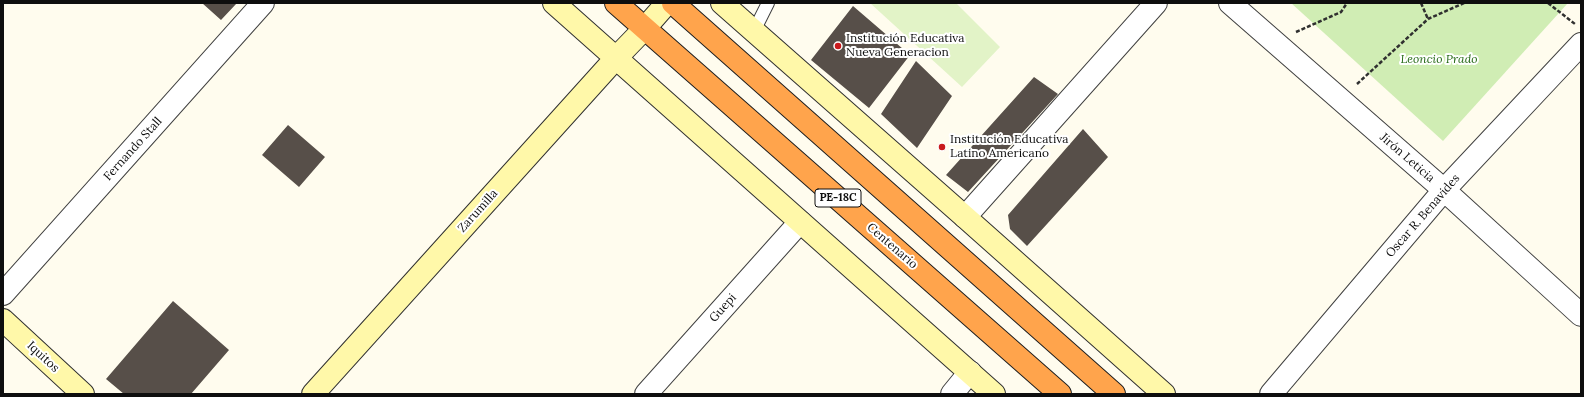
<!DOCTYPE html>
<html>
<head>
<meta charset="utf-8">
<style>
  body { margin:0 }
  #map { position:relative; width:1584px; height:397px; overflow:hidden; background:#fffcee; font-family:Lora,serif }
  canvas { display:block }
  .frame { position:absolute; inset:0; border:4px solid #0e0e0e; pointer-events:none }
</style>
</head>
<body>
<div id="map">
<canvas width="1584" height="397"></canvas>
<div class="frame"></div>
</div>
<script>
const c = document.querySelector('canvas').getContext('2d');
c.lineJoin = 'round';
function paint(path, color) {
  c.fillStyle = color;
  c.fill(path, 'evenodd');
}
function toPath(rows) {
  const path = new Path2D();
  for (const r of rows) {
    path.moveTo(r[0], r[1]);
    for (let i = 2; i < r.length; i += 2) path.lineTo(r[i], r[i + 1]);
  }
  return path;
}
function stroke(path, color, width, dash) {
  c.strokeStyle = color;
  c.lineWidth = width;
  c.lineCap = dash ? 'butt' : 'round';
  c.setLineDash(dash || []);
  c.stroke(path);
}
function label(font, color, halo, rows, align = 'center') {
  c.font = font + ' Lora,serif';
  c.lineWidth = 4;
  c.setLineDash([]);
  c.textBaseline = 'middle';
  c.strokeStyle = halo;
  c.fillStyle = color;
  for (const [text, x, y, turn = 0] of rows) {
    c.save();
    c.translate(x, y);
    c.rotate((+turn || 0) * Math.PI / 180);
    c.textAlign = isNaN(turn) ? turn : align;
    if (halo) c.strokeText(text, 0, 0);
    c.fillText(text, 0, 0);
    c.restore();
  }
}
const green = toPath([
  [1291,3,1568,3,1443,141]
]);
const pitch = toPath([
  [870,3,956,3,1000,47,962,87]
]);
const building = toPath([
  [202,3,237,3,221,20],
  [853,6,910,55,869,108,811,60],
  [916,61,952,96,917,148,881,114],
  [1034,77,1058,94,968,192,946,175],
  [288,125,325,157,299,187,262,155],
  [1083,129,1108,157,1027,246,1010,229,1008,215],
  [173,301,229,350,191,394,124,394,106,379]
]);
const path = toPath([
  [1421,3,1428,19],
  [1548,3,1575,24],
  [1296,32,1341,12,1347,3],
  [1357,84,1428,19,1464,3]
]);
const lane = toPath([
  [754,31,768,3]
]);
const street = toPath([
  [1230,3,1444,190,1581,315],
  [965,217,1156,3],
  [3,294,263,3],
  [646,394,800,222],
  [952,394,970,372],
  [1271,394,1444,190,1581,44]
]);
const secondary = toPath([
  [554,3,994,394],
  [722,3,965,217,1164,394],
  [3,320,83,394],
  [313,394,616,58,645,28,667,3]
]);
const highway = toPath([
  [616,3,1060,394],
  [673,3,1114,394]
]);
const markers = [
  [838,46,4,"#c91a1d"],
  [942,147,4,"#c91a1d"]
];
const shields = [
  [838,198,46]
];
const shieldNames = [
  ["PE-18C",838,198]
];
const poiNames = [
  ["Institución Educativa",846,39],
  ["Nueva Generacion",846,53],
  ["Institución Educativa",950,140],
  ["Latino Americano",950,154]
];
const parkNames = [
  ["Leoncio Prado",1439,60]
];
const streetNames = [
  ["Fernando Stall",133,149,-48],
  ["Jirón Leticia",1407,158,41],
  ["Zarumilla",478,211,-48],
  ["Oscar R. Benavides",1423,216,-49],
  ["Centenario",892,246,41],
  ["Guepi",723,308,-48],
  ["Iquitos",43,357,43]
];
paint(green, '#d0edb4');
paint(pitch, '#e2f3c7');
paint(building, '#574f49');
stroke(lane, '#414141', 14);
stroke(street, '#414141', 24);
stroke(secondary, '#303030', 24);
stroke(highway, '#1f1f1f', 24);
stroke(path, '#303030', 2.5, [4, 2]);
stroke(lane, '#fff', 12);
stroke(street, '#fff', 22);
stroke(secondary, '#fff8a9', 22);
stroke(highway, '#ffa44c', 22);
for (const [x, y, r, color] of markers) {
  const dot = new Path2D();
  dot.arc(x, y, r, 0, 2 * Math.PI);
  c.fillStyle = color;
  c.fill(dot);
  stroke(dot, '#fff', 1.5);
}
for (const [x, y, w] of shields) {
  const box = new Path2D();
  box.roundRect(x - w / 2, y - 9, w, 18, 3);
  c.fillStyle = '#fff';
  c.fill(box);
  stroke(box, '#0e0e0e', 1);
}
label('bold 11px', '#0e0e0e', null, shieldNames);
label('12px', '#0e0e0e', '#fff', poiNames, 'left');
label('italic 12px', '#276b18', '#fff', parkNames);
label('12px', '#0e0e0e', '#fff', streetNames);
</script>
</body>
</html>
